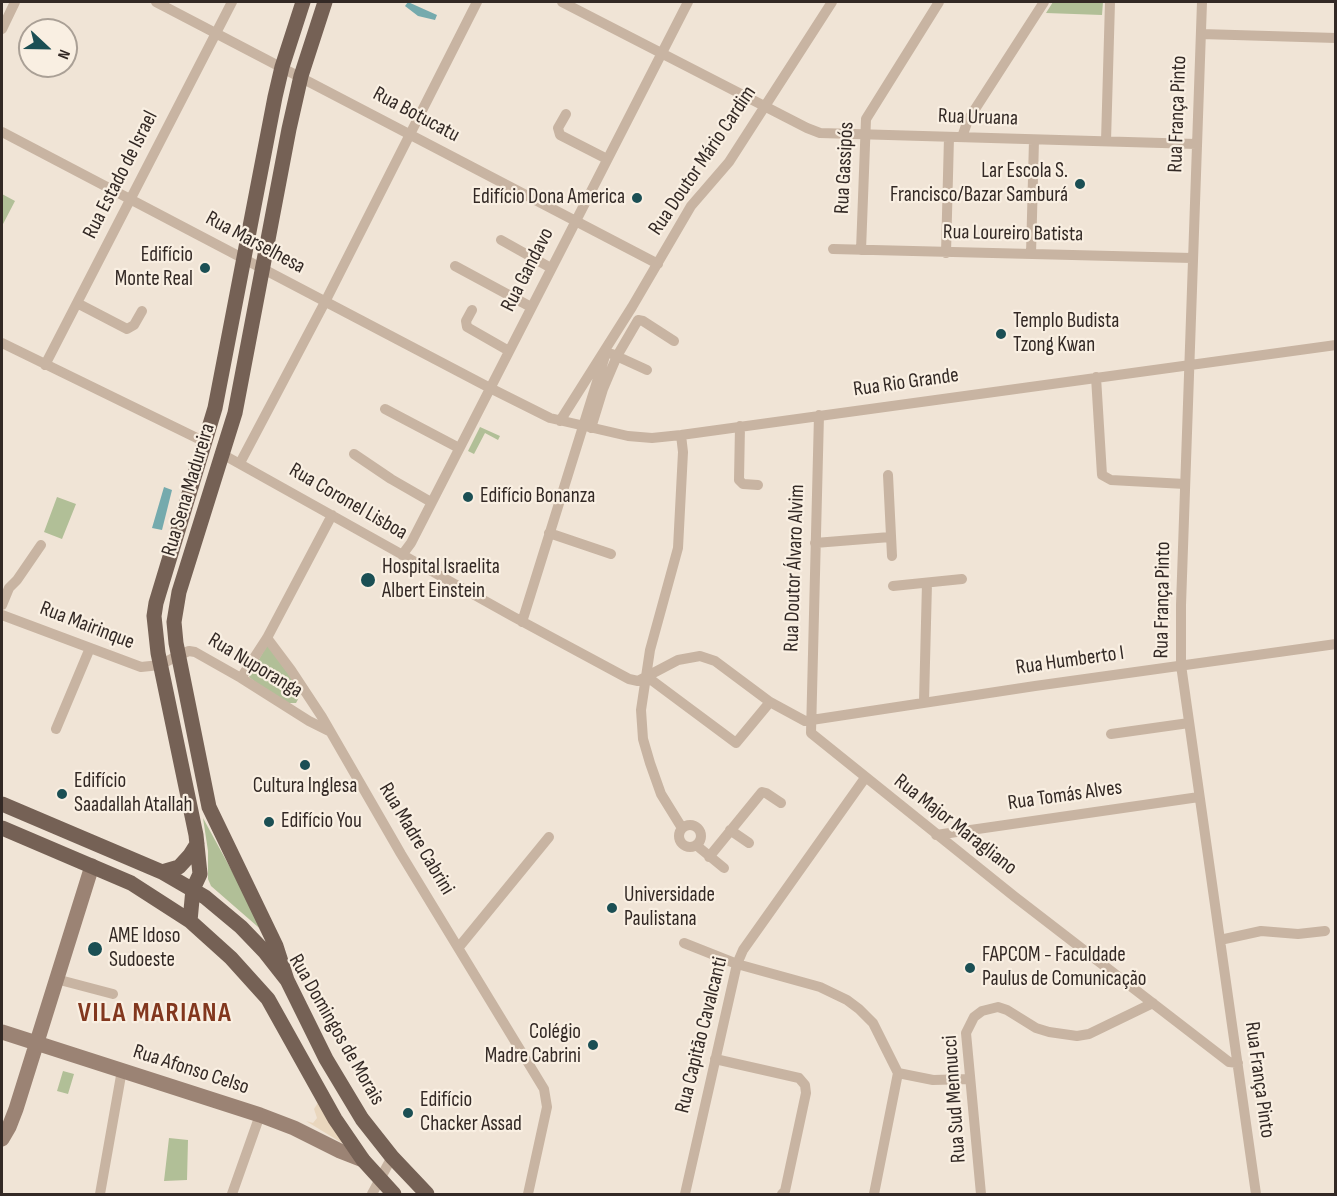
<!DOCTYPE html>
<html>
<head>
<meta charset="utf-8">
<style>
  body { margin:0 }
  #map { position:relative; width:1337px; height:1196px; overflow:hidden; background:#f0e4d6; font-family:"Sofia Sans Condensed",sans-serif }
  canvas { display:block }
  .frame { position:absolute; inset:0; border:3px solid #332925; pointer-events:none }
  .north { position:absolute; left:18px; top:18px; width:60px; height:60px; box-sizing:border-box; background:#f9efe2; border:2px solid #aaa096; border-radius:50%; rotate:112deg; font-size:16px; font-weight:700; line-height:24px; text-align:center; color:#332925 }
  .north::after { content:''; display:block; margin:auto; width:21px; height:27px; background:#1b4f54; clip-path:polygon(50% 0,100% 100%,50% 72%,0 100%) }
</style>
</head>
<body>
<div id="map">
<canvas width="1337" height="1196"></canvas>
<div class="frame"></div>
<div class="north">N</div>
</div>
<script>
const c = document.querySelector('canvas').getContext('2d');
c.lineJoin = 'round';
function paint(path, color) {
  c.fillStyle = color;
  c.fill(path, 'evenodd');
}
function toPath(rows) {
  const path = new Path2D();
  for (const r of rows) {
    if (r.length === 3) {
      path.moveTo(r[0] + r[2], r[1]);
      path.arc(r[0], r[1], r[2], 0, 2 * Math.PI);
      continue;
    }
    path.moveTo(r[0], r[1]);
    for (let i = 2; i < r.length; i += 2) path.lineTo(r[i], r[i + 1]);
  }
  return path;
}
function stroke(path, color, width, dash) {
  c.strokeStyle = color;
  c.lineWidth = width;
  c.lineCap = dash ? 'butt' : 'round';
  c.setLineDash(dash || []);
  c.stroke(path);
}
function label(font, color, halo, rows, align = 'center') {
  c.font = font + ' "Sofia Sans Condensed",sans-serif';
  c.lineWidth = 4.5;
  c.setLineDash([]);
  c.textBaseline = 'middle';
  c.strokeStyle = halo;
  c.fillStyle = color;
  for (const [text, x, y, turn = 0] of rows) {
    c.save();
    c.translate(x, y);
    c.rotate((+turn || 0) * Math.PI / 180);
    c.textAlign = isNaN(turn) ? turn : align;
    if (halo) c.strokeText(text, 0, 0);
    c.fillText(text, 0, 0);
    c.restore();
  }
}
const green = toPath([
  [1053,2,1103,2,1102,15,1046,13],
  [2,194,15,201,2,226],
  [480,427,500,436,498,440,485,433,474,454,468,451],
  [57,497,76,504,62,539,44,532],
  [267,645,302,692,296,703,282,703,249,677],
  [203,818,233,873,265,933,211,886,208,879,208,851],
  [63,1071,74,1074,68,1094,57,1091],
  [169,1138,188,1140,187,1180,164,1181]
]);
const plaza = toPath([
  [319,1101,347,1146,306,1121,313,1123,317,1118,314,1109]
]);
const water = toPath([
  [408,2,437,15,435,20,418,16,405,6],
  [164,487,172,490,162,530,152,528]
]);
const street = toPath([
  [156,2,658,264],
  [562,2,807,128,820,133,1196,144],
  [1202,2,1181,605,1181,665,1256,1194],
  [2,29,15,2],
  [1201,34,1336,38],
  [566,114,558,128,560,135,607,159],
  [2,132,490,388,550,418,628,436,652,438,681,435,1336,345],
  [962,137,968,120,1044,2],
  [1106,141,1110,2],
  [501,240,551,268],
  [833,249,1192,258],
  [861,250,866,119,939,2],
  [946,253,949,137],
  [1031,254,1034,140],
  [455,266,531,307],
  [77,303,127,329,134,325,142,311],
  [472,310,466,321,467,327,509,351],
  [2,343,205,442],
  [612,354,647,370],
  [45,365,232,2],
  [1096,377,1102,475,1111,480,1185,484],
  [385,409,459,448],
  [819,415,811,733,1015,897,1229,1062,1238,1063],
  [560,421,632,307,691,206,729,162,832,2],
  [740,426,739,480,743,484,758,485],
  [591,428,603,389,617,356,638,320,643,321,674,341],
  [681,435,683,452,678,548,650,650,641,710,643,739,650,763,661,794,682,828],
  [222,454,512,616,629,679,638,681,678,660,700,656,715,661,770,702,805,721,1035,686,1336,644],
  [354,454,391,479,431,502],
  [240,463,325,302,477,2],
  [888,475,892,556],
  [549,533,611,554],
  [815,543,890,537],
  [402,555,411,543,688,2],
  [893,586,962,579],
  [2,605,9,588,17,580,41,545],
  [2,615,141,667,160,665,179,655,189,651,195,652,241,678,309,721,329,731],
  [522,622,605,356],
  [267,638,291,670,322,717,401,854,544,1089,547,1107,528,1194],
  [646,676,736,743,770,702],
  [241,678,267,638,332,515],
  [924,702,927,583],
  [56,729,90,648],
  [1111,734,1189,723],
  [690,836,11],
  [730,830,749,843],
  [936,835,1199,797],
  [696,845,724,868],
  [709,857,762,792,766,793,781,803],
  [1220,940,1261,931,1298,934,1325,931],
  [684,943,737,964,820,987,847,1000,859,1009,873,1023,898,1073,933,1080,970,1079],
  [459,947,549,837],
  [56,979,113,994],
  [715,1059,799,1078,805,1085,806,1093,785,1191,782,1194],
  [100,1194,122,1070],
  [232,1194,260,1115],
  [372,1194,392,1157],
  [685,1194,737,964,743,950,865,778],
  [874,1194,898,1073],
  [981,1194,966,1033,974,1017,982,1011,998,1007,1007,1010,1036,1028,1049,1032,1077,1036,1089,1034,1153,1003]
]);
const secondary = toPath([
  [2,1032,260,1115,294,1128,340,1151,363,1160],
  [2,1139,9,1127,16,1109,92,866]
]);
const primary = toPath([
  [2,804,162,872,205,897,241,927,265,952,287,980,326,1059,362,1119,392,1157,427,1194],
  [2,828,131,883,190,921,231,958,268,999,335,1119,363,1160,394,1194],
  [162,872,179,867,190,855,197,844],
  [190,921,193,889,200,874,196,835,158,653,154,616,156,603,215,408,275,97,282,67,303,2],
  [287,980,276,946,209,807,176,643,174,622,179,592,235,413,289,129,301,76,325,2]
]);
const markers = [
  [1080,184,6,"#1b4f54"],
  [637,198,6,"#1b4f54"],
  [205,268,6,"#1b4f54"],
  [1001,334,6,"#1b4f54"],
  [468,497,6,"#1b4f54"],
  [368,580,8,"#1b4f54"],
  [305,765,6,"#1b4f54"],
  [62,794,6,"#1b4f54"],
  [269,822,6,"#1b4f54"],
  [612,908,6,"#1b4f54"],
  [95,949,8,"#1b4f54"],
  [970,968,6,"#1b4f54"],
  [593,1045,6,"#1b4f54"],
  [408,1113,6,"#1b4f54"]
];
const streetNames = [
  ["Rua França Pinto",1178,114,-88],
  ["Rua Botucatu",416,115,28],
  ["Rua Uruana",978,118,2],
  ["Rua Doutor Mário Cardim",703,161,-56],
  ["Rua Gassipós",845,168,-87],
  ["Rua Estado de Israel",121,175,-63],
  ["Rua Loureiro Batista",1013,234,1],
  ["Rua Marselhesa",255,243,28],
  ["Rua Gandavo",528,270,-63],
  ["Rua Rio Grande",906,383,-8],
  ["Rua Sena Madureira",189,490,-73],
  ["Rua Coronel Lisboa",348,502,30],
  ["Rua Doutor Álvaro Alvim",795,568,-88],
  ["Rua França Pinto",1163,600,-89],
  ["Rua Mairinque",87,626,21],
  ["Rua Humberto I",1070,661,-8],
  ["Rua Nuporanga",255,666,31],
  ["Rua Tomás Alves",1065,796,-8],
  ["Rua Major Maragliano",955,825,38],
  ["Rua Madre Cabrini",416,839,59],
  ["Rua Domingos de Morais",336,1030,60],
  ["Rua Capitão Cavalcanti",702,1035,-76],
  ["Rua Afonso Celso",191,1070,18],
  ["Rua França Pinto",1259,1080,82],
  ["Rua Sud Mennucci",955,1099,-94]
];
const poiNames = [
  ["Lar Escola S.",1068,172,"right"],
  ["Francisco/Bazar Samburá",1068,196,"right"],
  ["Edifício Dona America",625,198,"right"],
  ["Edifício",193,256,"right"],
  ["Monte Real",193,280,"right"],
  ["Templo Budista",1013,322],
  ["Tzong Kwan",1013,346],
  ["Edifício Bonanza",480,497],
  ["Hospital Israelita",382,568],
  ["Albert Einstein",382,592],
  ["Edifício",74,782],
  ["Saadallah Atallah",74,806],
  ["Cultura Inglesa",305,787,"center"],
  ["Edifício You",281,822],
  ["Universidade",624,896],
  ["Paulistana",624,920],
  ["AME Idoso",109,937],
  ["Sudoeste",109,961],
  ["FAPCOM - Faculdade",982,956],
  ["Paulus de Comunicação",982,980],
  ["Colégio",581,1033,"right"],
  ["Madre Cabrini",581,1057,"right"],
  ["Edifício",420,1101],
  ["Chacker Assad",420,1125]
];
const districtNames = [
  ["VILA MARIANA",155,1014]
];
paint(green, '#b1bf97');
paint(plaza, '#e9d6bd');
paint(water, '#75aaad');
stroke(street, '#c8b4a2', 10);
stroke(secondary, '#9b8374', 15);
stroke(primary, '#756155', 15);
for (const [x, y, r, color] of markers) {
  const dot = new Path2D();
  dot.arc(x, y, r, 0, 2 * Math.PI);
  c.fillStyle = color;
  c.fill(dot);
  stroke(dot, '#f9efe2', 2);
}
label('21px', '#332925', '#f9efe2', streetNames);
label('21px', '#332925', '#f9efe2', poiNames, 'left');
c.letterSpacing = '1.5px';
label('bold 27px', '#82371e', '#f9efe2', districtNames);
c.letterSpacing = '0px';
</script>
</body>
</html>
